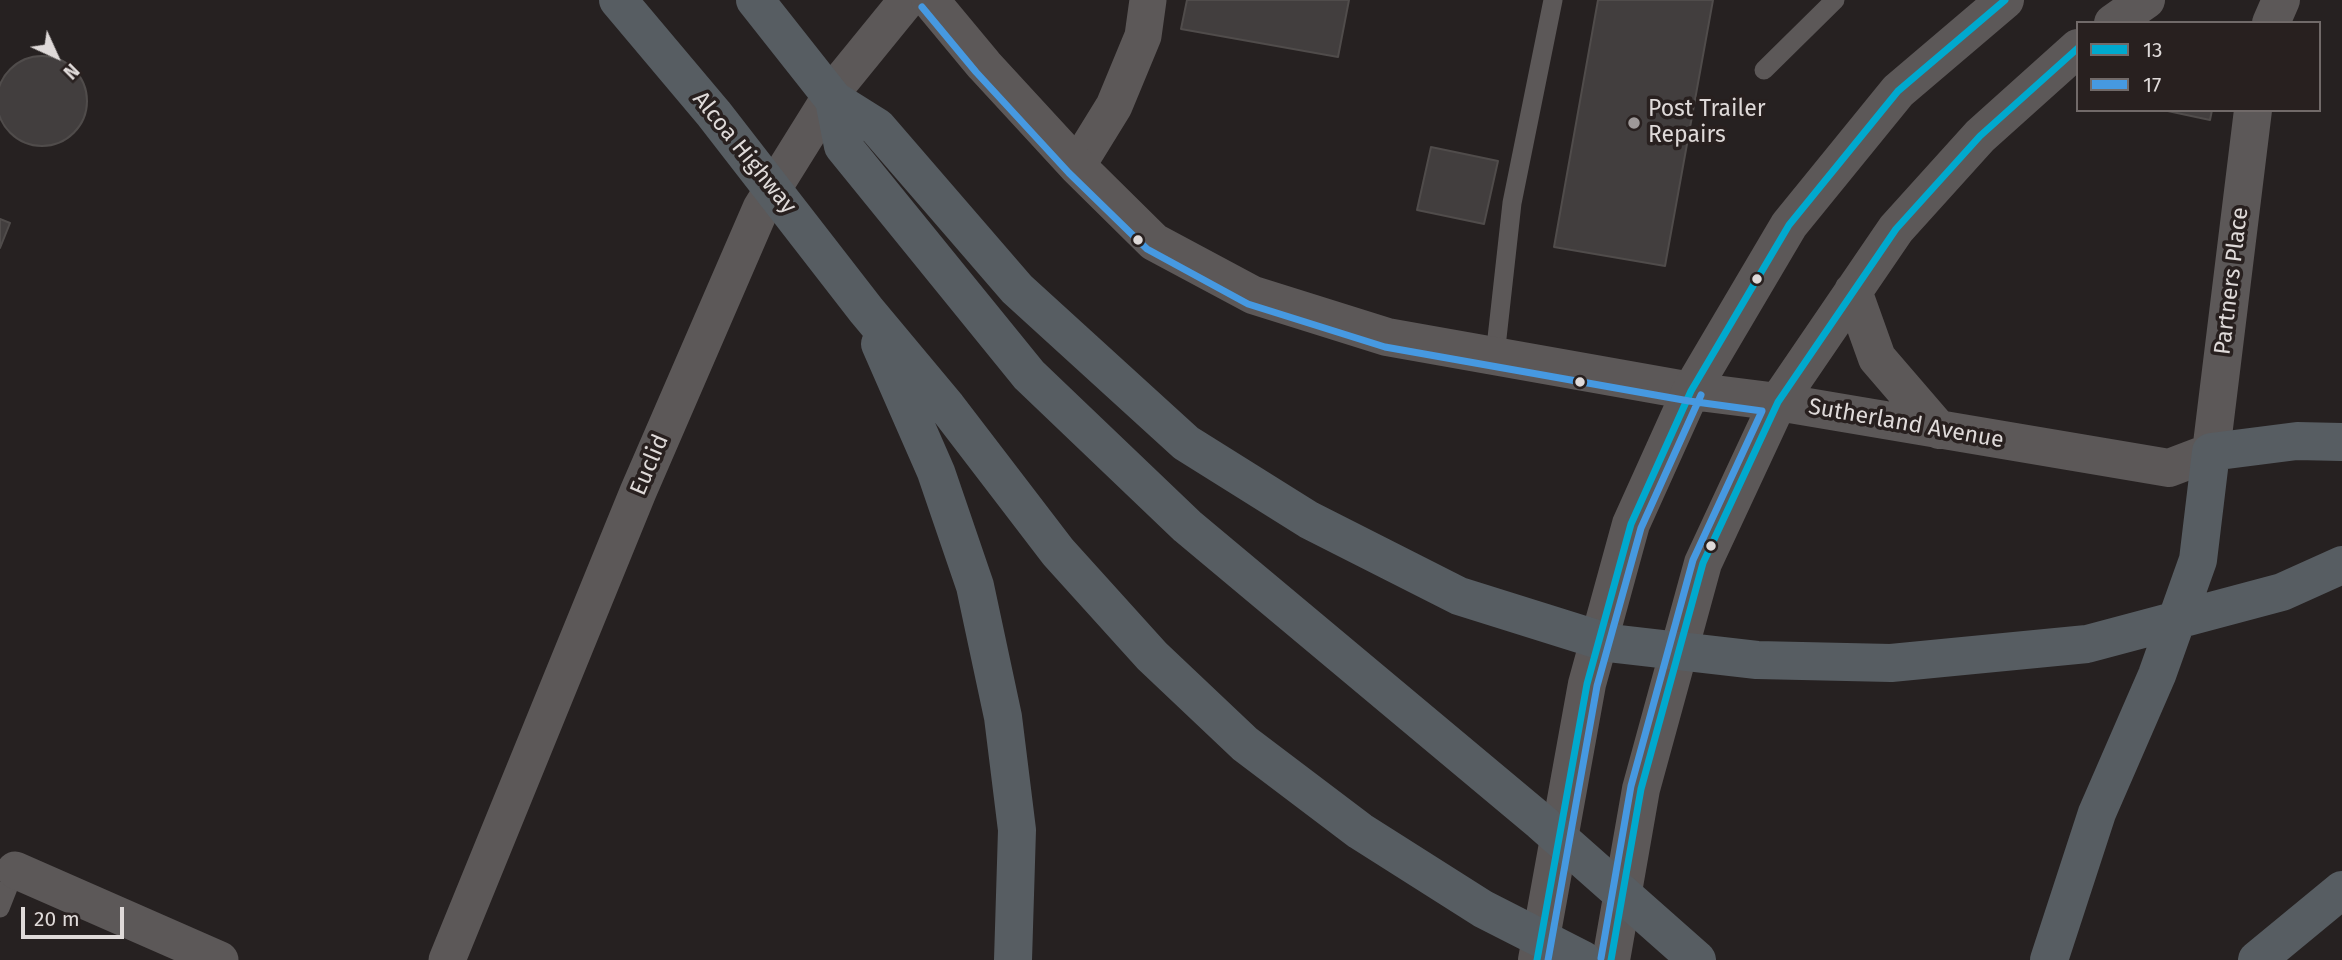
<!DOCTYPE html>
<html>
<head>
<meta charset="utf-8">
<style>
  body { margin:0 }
  #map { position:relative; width:2342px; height:960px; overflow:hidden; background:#262121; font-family:"Fira Sans",sans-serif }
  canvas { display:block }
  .legend { position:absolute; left:2076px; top:21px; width:245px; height:91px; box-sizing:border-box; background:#28201f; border:2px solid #716a69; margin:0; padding:9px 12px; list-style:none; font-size:21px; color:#dfdad9 }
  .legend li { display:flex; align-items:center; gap:14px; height:35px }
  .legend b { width:35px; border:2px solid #716a69 }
  .north { position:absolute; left:21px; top:21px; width:70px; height:70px; -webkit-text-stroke:5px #28201f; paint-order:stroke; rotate:135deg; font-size:19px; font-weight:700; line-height:28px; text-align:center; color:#dfdad9 }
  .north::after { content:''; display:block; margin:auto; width:24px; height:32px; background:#dfdad9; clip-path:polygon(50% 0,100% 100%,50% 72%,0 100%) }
  .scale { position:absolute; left:21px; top:907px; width:103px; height:32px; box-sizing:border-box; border:4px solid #dfdad9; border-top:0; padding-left:9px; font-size:21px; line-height:24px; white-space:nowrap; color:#dfdad9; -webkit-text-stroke:5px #28201f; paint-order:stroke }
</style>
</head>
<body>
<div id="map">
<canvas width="2342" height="960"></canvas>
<ul class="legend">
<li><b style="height:9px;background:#00a9ce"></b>13</li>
<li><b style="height:9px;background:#4699e1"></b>17</li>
</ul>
<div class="north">N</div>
<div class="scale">20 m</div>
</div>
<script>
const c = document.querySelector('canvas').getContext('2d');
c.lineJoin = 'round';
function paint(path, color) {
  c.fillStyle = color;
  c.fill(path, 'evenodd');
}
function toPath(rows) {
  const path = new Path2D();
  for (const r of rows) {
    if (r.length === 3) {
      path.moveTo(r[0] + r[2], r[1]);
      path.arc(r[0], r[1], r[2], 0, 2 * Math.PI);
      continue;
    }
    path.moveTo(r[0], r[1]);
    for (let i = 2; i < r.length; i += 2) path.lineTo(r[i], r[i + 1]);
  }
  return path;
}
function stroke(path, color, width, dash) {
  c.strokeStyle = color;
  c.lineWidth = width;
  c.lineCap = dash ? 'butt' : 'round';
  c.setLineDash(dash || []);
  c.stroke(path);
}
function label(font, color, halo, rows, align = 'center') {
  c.font = font + ' "Fira Sans",sans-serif';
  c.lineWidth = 7;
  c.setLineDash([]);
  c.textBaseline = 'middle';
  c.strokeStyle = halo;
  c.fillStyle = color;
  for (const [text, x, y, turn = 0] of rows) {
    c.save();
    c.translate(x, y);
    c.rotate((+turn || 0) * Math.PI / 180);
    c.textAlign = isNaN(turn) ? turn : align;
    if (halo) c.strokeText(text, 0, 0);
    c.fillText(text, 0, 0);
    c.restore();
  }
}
const building = toPath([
  [1187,0,1349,0,1338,57,1181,29,1187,0],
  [1598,0,1713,0,1665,266,1554,247,1598,0],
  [42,101,45],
  [2163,110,2212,110,2210,120,2163,110],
  [1431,147,1498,161,1484,224,1417,210,1431,147],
  [0,219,10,223,0,248,0,219]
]);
const service = toPath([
  [1764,70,1835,0],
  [1495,356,1512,203,1553,0],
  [0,908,15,870]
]);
const minor = toPath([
  [1077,166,1114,106,1143,36,1148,0],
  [15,870,220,960],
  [447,960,638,492,761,208,837,86,907,0]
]);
const tertiary = toPath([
  [930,0,984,65,1077,166,1154,242,1253,295,1387,337,1691,391]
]);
const secondary = toPath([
  [2113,23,2146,0],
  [2271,23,2281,0],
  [1853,291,1877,358,1939,430],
  [1691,391,1778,402,2169,468,2211,452,2253,110],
  [1537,960,1587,684,1631,524,1691,391,1789,225,1898,91,2005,0],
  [1611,960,1641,789,1703,563,1778,402,1896,229,1980,136,2078,48]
]);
const motorway = toPath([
  [618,0,714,114,866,310,947,407,1058,552,1152,656,1245,744,1360,831,1483,909,1583,960],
  [755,0,834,100,877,127,1017,289,1186,443,1309,520,1459,596,1609,643,1757,660,1891,663,2087,644,2282,592,2342,565],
  [834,100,843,146,1029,375,1187,526,1541,822,1697,960],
  [880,344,936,472,975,586,1003,717,1017,830,1013,960],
  [2049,960,2097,813,2157,675,2198,560,2211,452,2297,441,2342,442],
  [2257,960,2342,890]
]);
const bus1 = toPath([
  [1537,960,1587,684,1631,524,1691,391,1789,225,1898,91,2005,0],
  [1611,960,1641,789,1703,563,1778,402,1896,229,1980,136,2078,48]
]);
const bus2 = toPath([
  [922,7,976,72,1069,173,1147,249,1248,304,1385,347,1689,401,1762,411,1693,560,1631,786,1601,958],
  [1548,960,1597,686,1641,528,1701,395]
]);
const markers = [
  [1634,123,7,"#9e9999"],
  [1138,240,6,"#dfdad9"],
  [1757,279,6,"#dfdad9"],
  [1580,382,6,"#dfdad9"],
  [1711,546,6,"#dfdad9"]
];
const poiNames = [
  ["Post Trailer",1648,110],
  ["Repairs",1648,136]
];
const streetNames = [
  ["Alcoa Highway",744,153,51],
  ["Partners Place",2232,281,-83],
  ["Sutherland Avenue",1906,424,10],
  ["Euclid",650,465,-67]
];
paint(building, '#423e3e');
stroke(building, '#504c4b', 2);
stroke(service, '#5c5858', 19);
stroke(minor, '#5c5858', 37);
stroke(tertiary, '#5c5858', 38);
stroke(secondary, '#5c5858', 38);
stroke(motorway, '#575d62', 38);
stroke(bus1, '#00a9ce', 7);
stroke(bus2, '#4699e1', 7);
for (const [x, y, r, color] of markers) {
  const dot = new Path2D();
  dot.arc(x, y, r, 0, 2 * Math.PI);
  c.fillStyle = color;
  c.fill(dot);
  stroke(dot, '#28201f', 2.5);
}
label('23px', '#dfdad9', '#28201f', poiNames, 'left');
label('23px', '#dfdad9', '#28201f', streetNames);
</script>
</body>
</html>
